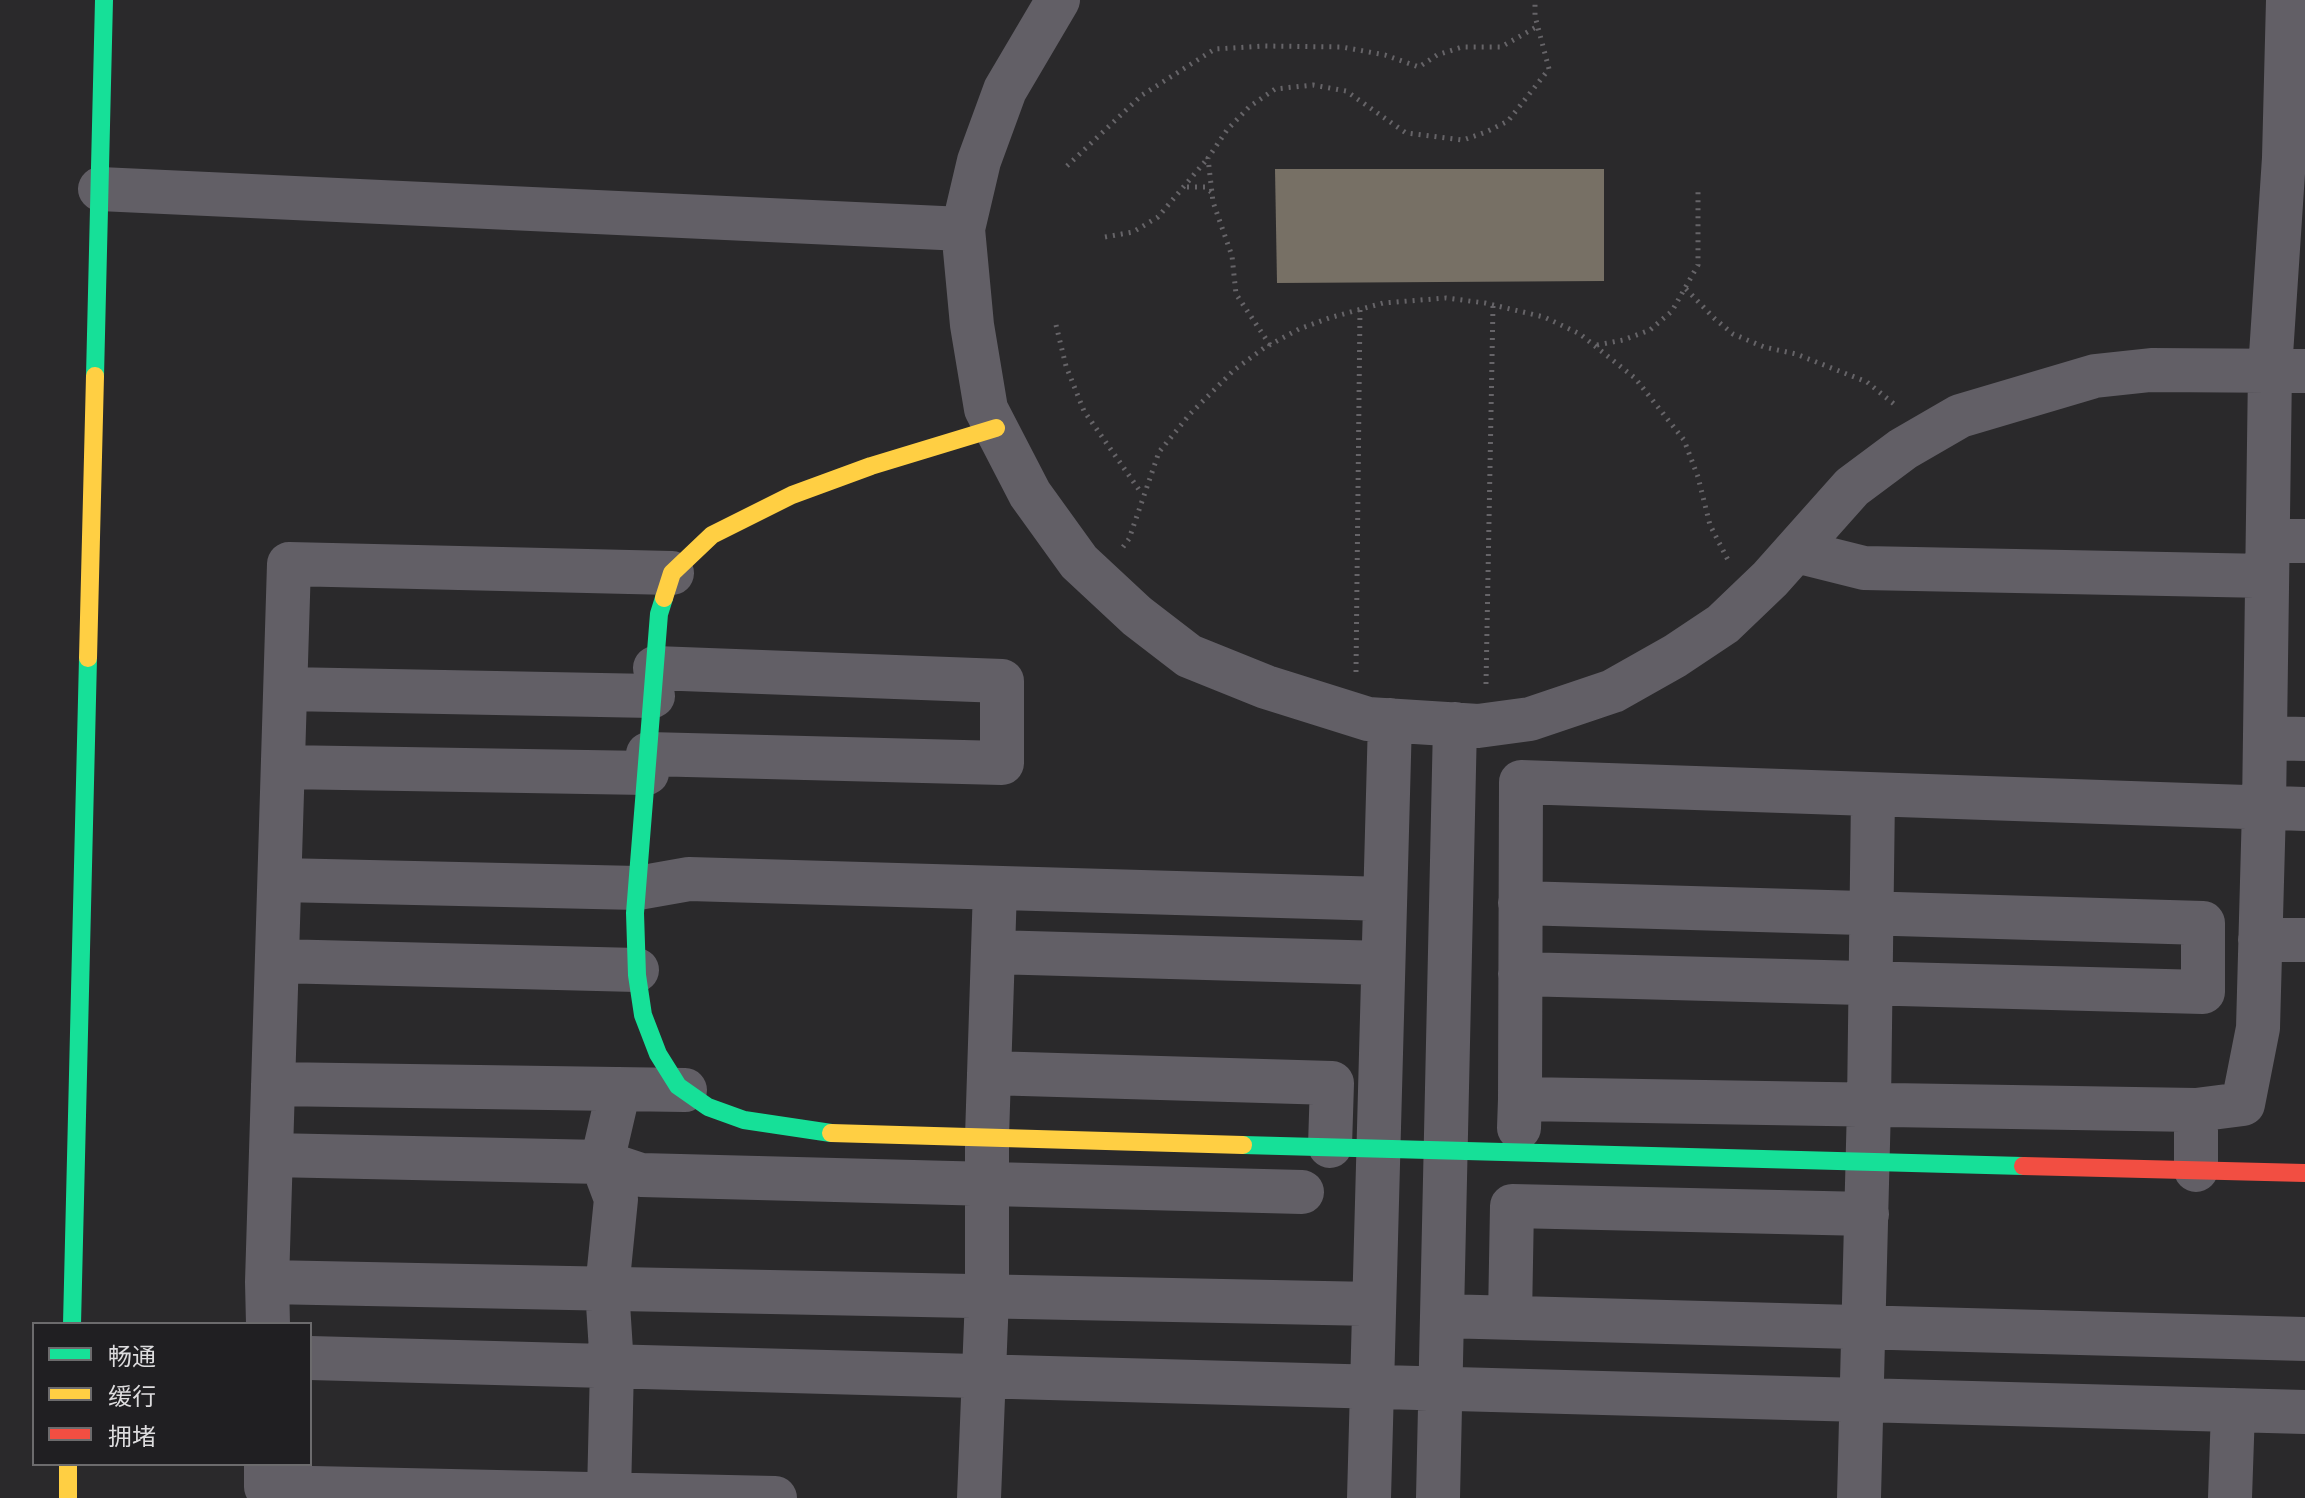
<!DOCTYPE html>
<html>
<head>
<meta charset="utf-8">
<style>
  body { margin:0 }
  #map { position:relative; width:2305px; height:1498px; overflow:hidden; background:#2a292b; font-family:Commissioner,"Noto Sans SC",sans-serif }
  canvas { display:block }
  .legend { position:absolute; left:32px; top:1322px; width:280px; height:144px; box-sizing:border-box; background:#201f22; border:2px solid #6c6b6d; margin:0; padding:10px 14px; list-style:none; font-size:24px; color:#dddcde }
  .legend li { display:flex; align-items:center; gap:16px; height:40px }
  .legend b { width:40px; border:2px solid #6c6b6d }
</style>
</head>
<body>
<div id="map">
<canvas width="2305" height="1498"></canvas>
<ul class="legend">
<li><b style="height:10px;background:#16e098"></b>畅通</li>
<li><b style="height:10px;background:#ffcf43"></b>缓行</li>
<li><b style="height:10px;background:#f24e42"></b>拥堵</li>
</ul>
</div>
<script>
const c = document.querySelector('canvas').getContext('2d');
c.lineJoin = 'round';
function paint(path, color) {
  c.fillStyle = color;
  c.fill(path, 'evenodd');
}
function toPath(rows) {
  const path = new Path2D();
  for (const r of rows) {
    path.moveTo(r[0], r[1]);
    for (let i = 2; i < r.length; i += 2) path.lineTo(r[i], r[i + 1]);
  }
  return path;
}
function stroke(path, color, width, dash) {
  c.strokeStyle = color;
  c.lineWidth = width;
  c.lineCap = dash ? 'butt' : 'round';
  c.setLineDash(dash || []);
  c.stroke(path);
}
const building = toPath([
  [1275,169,1604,169,1604,281,1277,283]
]);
const path = toPath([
  [1067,166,1142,95,1215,49,1265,46,1342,47,1385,55,1419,67,1437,55,1462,47,1501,47,1538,26],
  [1187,187,1205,187,1211,192],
  [1105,237,1133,232,1158,217,1208,158],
  [1686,289,1715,319,1733,334,1764,347,1796,354,1867,382,1894,404],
  [1056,325,1066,366,1084,411,1142,494],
  [1270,345,1236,294,1232,256,1213,202,1208,158,1227,130,1249,107,1275,89,1313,85,1346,91,1406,133,1463,140,1486,132,1508,121,1549,69,1535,16,1535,0],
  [1597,345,1623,340,1650,330,1672,311,1698,265,1698,191],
  [1123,547,1129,539,1159,452,1190,414,1234,370,1264,348,1299,329,1329,318,1383,303,1446,298,1485,303,1544,317,1580,334,1635,378,1684,440,1698,477,1710,525,1729,562],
  [1356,672,1360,309],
  [1486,684,1493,305]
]);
const street = toPath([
  [1058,0,1005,90,979,161,963,229,972,325,986,409,1030,494,1079,562,1137,616,1189,656,1266,687,1368,719,1478,726,1530,719,1613,691,1675,656,1723,624,1770,579,1852,487,1903,449,1960,416,2095,376,2151,370,2305,371],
  [100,189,963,229],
  [2268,541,2305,541],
  [1796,551,1864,568,2267,576],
  [286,689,653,696],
  [2265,738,2305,739],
  [648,754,1002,763,1002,681,655,668],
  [283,767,647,773],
  [280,880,638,888,689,879,1385,899],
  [1520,903,2203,923,2203,992,1520,974],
  [2260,940,2305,940],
  [993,952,1383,963],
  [277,961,637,970],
  [989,1073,1332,1083,1330,1146],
  [273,1084,685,1090],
  [1520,1099,1521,782,2305,809],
  [2196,1110,2243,1104,2258,1028,2264,808,2270,370,2284,158,2288,0],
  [1519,1128,1520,1099,2196,1110,2196,1170],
  [271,1155,602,1162,619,1089],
  [602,1162,641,1175,1302,1192],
  [602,1162,616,1199,607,1289,612,1366,609,1494],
  [267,1282,289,564,672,573],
  [1442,1316,2305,1339],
  [1510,1318,1512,1206,1867,1214],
  [268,1324,267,1282,1374,1304],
  [310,1358,2305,1412],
  [266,1464,266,1487,775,1498],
  [979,1498,987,1297,987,1137,995,888],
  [1369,1498,1390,720],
  [1438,1498,1455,724],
  [1859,1498,1869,1105,1873,795],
  [2230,1498,2233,1410]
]);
const fast = toPath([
  [95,376,104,0],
  [664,598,659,614,635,913,637,975,643,1015,658,1054,678,1086,708,1107,744,1120,831,1133],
  [1243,1145,2023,1166],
  [72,1324,88,658]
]);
const slow = toPath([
  [664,598,672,573,712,535,792,495,871,466,996,428],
  [88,658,95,376],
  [831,1133,1243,1145],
  [68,1464,68,1498]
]);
const jam = toPath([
  [2023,1166,2305,1173]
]);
paint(building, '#777065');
stroke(path, '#666468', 5, [2, 6]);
stroke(street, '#625f66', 44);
stroke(fast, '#16e098', 18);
stroke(slow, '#ffcf43', 18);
stroke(jam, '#f24e42', 18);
</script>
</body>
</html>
